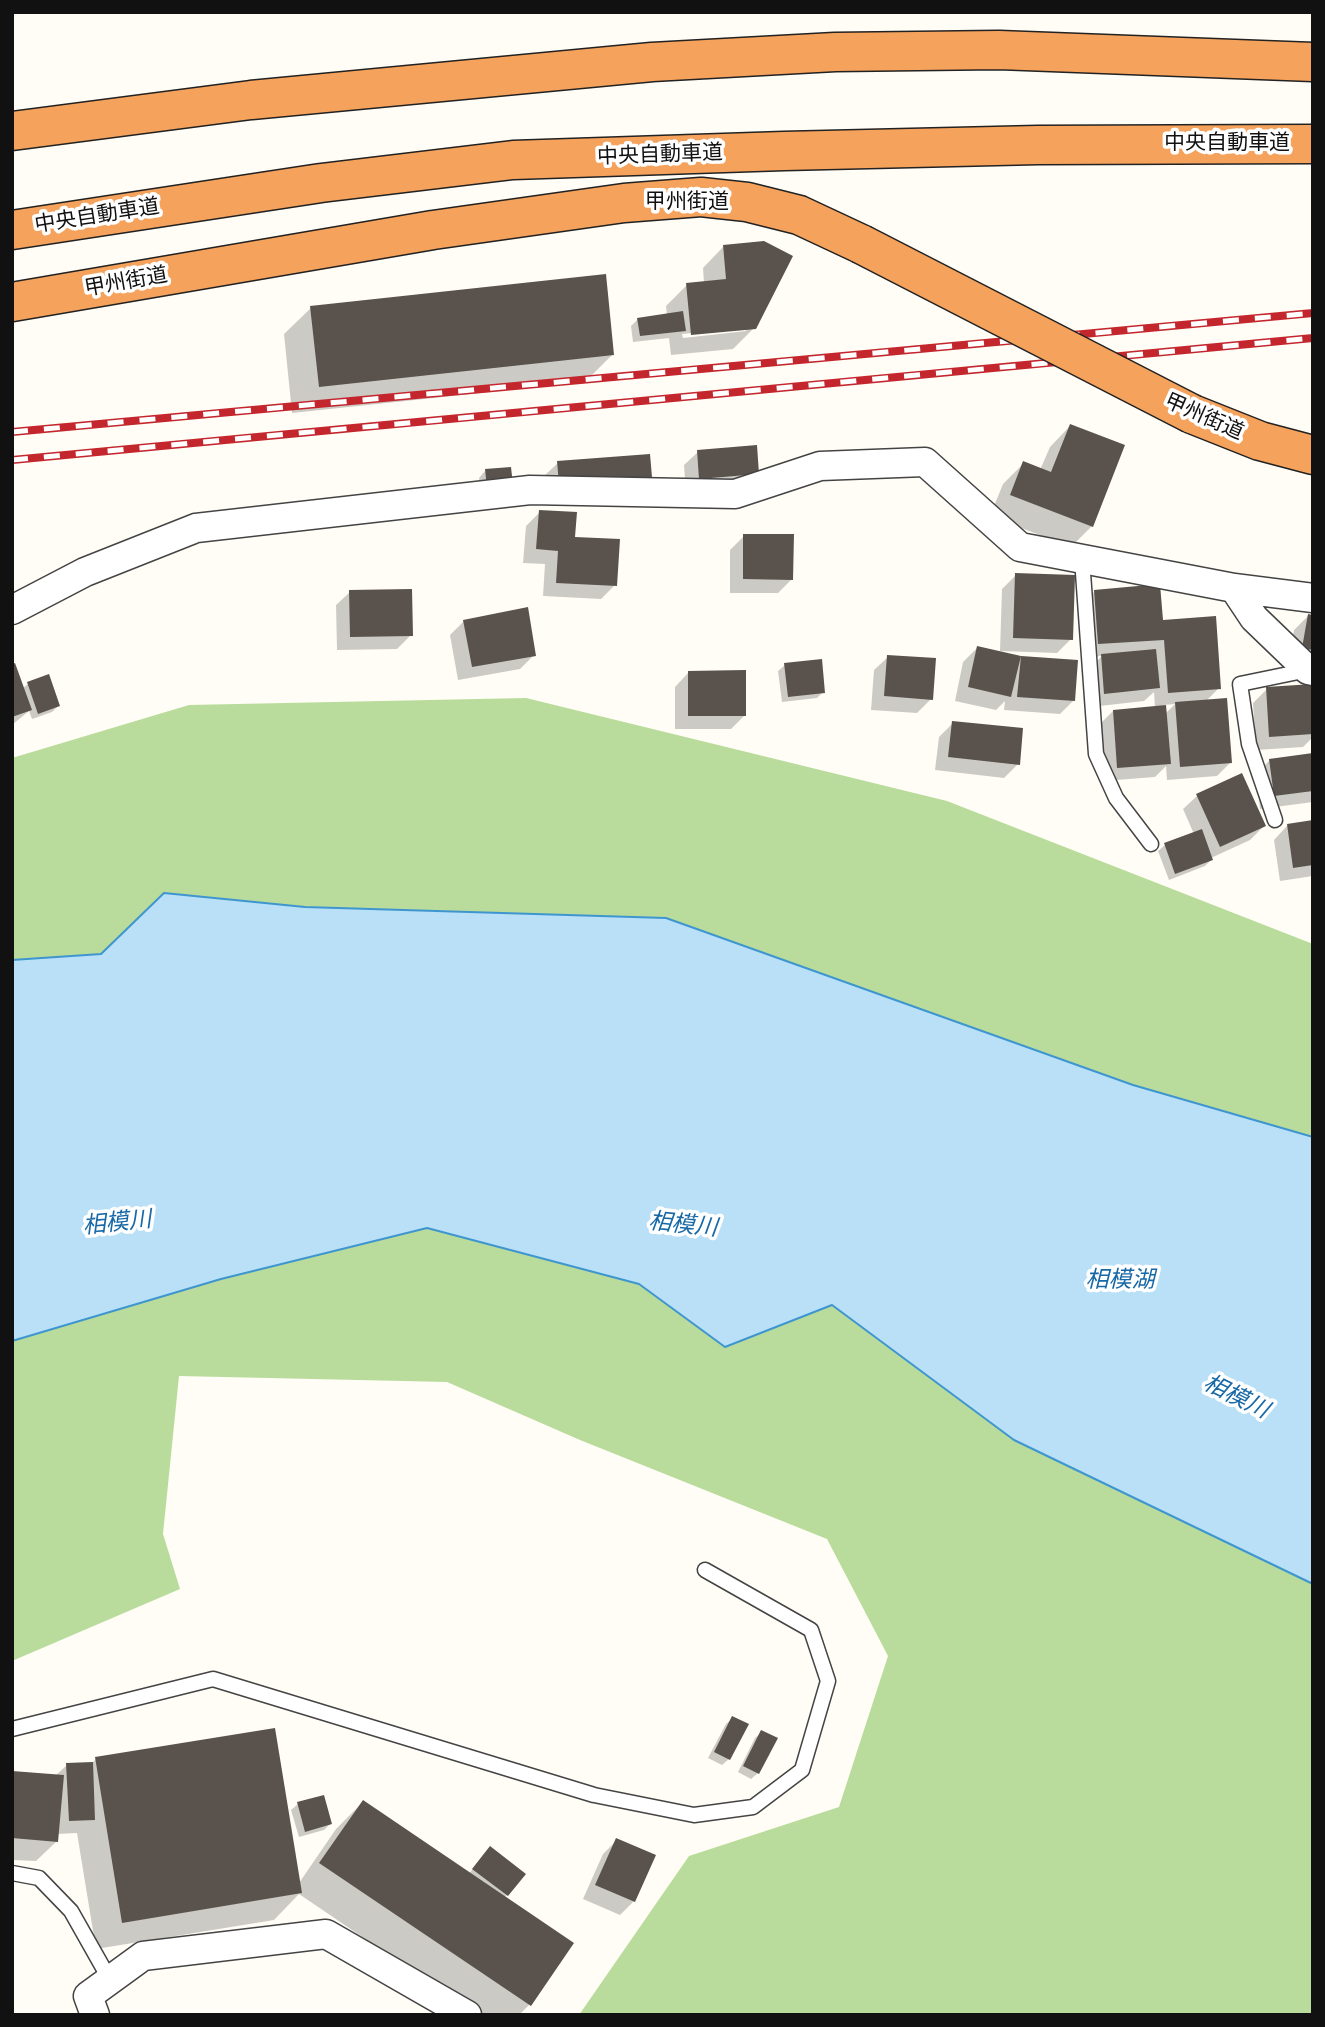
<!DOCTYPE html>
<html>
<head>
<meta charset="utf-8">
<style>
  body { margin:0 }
  #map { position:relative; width:1325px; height:2027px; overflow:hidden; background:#fffdf5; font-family:"IBM Plex Serif",serif }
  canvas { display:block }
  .frame { position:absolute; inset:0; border:14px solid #111; pointer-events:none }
</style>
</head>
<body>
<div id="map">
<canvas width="1325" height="2027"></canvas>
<div class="frame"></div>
</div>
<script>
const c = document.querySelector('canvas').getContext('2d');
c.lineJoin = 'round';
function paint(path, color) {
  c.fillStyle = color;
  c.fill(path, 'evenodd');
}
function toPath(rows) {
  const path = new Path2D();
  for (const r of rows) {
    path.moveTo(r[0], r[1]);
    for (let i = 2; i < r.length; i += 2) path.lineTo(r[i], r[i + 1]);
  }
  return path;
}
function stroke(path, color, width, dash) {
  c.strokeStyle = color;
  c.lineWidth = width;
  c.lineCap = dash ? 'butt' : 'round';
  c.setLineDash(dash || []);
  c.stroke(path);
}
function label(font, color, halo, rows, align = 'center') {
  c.font = font + ' "IBM Plex Serif","Noto Sans JP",serif';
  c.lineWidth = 7;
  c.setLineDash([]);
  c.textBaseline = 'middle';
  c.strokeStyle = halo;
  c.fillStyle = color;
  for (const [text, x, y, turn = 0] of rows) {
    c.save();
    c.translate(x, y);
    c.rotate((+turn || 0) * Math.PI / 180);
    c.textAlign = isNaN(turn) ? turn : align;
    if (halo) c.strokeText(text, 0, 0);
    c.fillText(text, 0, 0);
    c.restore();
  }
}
const forest = toPath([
  [526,698,947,801,1313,944,1313,1137,1133,1085,305,907,164,893,101,954,12,960,12,758,189,705],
  [427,1228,639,1284,725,1347,832,1305,1014,1440,1313,1584,1313,2015,579,2015,689,1856,839,1807,888,1656,827,1539,580,1440,447,1382,179,1376,163,1534,180,1589,12,1661,12,1341,221,1279]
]);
const water = toPath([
  [164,893,305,907,666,918,1133,1085,1313,1137,1313,1584,1014,1440,832,1305,725,1347,639,1284,427,1228,221,1279,12,1341,12,960,101,954,164,893]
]);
const shadow = toPath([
  [723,247,754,328,733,349,671,355,669,338,633,342,631,326,638,319,667,315,666,306,687,285,704,283,703,268],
  [746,328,746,331,683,338,682,334],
  [311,308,612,355,585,382,292,413,284,334],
  [1070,426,1092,526,1071,547,990,516,1003,484,1023,464,1040,470,1050,447],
  [698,452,757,473,743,487,686,492,684,465],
  [558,463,650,477,636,491,544,476],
  [510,469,481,494,479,478,485,471],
  [540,512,574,538,615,585,601,599,543,596,545,564,523,563,526,526],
  [744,536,792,579,778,593,730,593,730,550],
  [1016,575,1071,639,1057,653,1000,651,1002,589],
  [1095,591,1161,622,1219,688,1206,701,1231,762,1217,776,1167,780,1166,766,1155,777,1103,781,1099,725,1113,711,1155,708,1154,692,1144,701,1091,707,1088,670,1102,656,1085,657,1081,605],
  [1175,704,1165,714,1164,705],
  [350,592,411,635,397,649,337,650,336,605],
  [1308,616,1313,617,1313,665,1289,662,1294,630],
  [464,621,534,655,520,669,458,680,450,635],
  [977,648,1021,658,1076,661,1074,700,1060,714,1004,710,1005,701,996,710,955,701,963,662],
  [888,657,931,699,917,713,871,710,874,670],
  [785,665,823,692,817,698,782,702,778,671],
  [12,666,23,688,28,684,58,706,52,712,32,719,29,711,12,725],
  [688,673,745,715,731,729,675,729,675,687],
  [1313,686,1313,737,1303,747,1256,750,1253,703,1267,689],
  [953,723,1018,764,1004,778,935,770,939,737],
  [1313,755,1313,802,1260,809,1256,774,1270,760],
  [1197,796,1264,826,1250,840,1211,858,1211,860,1205,866,1169,880,1158,851,1165,845,1194,834,1183,809],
  [1313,822,1313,876,1280,881,1274,840,1287,826],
  [733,1718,729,1759,722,1765,708,1758,726,1724],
  [762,1732,758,1773,751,1779,738,1772,755,1738],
  [96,1759,299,1883,336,1829,363,1802,469,1874,484,1854,507,1895,504,1898,571,1944,529,2005,519,2015,477,2015,299,1894,274,1920,96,1949,77,1833,57,1834,57,1841,36,1861,12,1860,12,1773,55,1776,67,1765,91,1764],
  [298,1804,330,1824,324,1830,299,1837,291,1810],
  [617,1840,634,1901,620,1915,583,1899,603,1854]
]);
const building = toPath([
  [764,241,793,256,756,329,691,335,686,283,726,279,723,245],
  [606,274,614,355,319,387,310,306],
  [683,311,686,331,640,336,637,318],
  [1070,424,1125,445,1093,527,1010,495,1023,461,1051,472],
  [757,445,759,474,699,479,697,450],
  [650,454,652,477,559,484,557,461],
  [511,467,513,485,487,488,485,469],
  [539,510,577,512,575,537,620,539,617,586,556,583,558,551,536,549],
  [743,534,794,534,793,580,743,579],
  [1015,573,1075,575,1073,640,1013,638],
  [1160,584,1163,620,1216,616,1221,689,1168,693,1164,640,1098,644,1094,590],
  [412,589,413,636,350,637,349,590],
  [528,607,536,656,472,667,463,620],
  [1308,614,1313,615,1313,650,1302,648],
  [977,646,1021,656,1011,697,968,687],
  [1156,649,1160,688,1104,694,1101,654],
  [887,655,936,658,933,700,884,696],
  [1021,656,1078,660,1075,701,1017,697],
  [822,659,825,693,788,697,784,663],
  [15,663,32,710,12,717,12,664],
  [746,670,746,716,688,716,688,671],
  [49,674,60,706,38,714,27,682],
  [1313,684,1313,734,1269,737,1266,687],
  [1227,698,1232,763,1180,767,1175,702],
  [1166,705,1171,764,1117,768,1113,710],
  [952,721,1023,728,1020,765,948,757],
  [1313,753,1313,791,1274,796,1269,759],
  [1242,773,1266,826,1220,847,1196,794],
  [1313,820,1313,865,1293,868,1287,824],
  [1202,829,1213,860,1175,874,1164,843],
  [732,1716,749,1724,730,1760,714,1752],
  [275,1728,302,1893,122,1923,95,1757],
  [761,1730,778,1738,759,1774,743,1766],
  [93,1762,95,1820,69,1821,66,1763],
  [12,1771,64,1775,58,1842,12,1838],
  [324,1795,332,1824,305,1832,297,1802],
  [363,1800,574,1943,531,2006,319,1863],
  [616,1838,656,1855,635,1902,595,1885],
  [490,1846,526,1874,508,1896,472,1869]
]);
const lane = toPath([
  [1082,559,1096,754,1116,798,1151,844],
  [1275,820,1249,744,1240,684,1308,670],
  [12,1729,213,1679,594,1795,694,1815,753,1807,802,1770,828,1681,811,1630,705,1570],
  [12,1873,39,1878,71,1911,110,1980]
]);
const street = toPath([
  [1234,588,1313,598],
  [12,610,85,572,196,528,530,490,735,494,820,466,925,462,1020,547,1234,588,1254,618,1308,670,1313,671],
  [95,2015,88,1996,143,1956,326,1934,467,2015]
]);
const highway = toPath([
  [12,131,251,100,652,62,835,52,999,50,1313,62],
  [12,230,321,183,513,160,784,151,1038,145,1313,144],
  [12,302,433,230,624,203,701,197,747,202,799,215,861,244],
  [1192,414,1260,441,1313,455]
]);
const rail = toPath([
  [12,432,1313,313],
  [12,460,1313,338]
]);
const highwayBridge = toPath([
  [861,244,1192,414]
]);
const streetNames = [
  ["中央自動車道",1227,143],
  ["中央自動車道",660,155,-2],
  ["甲州街道",687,202],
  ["中央自動車道",97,216,-9],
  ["甲州街道",126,282,-10],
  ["甲州街道",1204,417,24]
];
const waterNames = [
  ["相模川",117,1223,-6],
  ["相模川",683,1225,6],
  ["相模湖",1120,1280],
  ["相模川",1236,1397,26]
];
paint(forest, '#b9dc9c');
paint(water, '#b9e0f7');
stroke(water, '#3f96cf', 2);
paint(shadow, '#0003');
paint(building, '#5a524d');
stroke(lane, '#444', 17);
stroke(street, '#444', 31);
stroke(highway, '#222', 41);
stroke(lane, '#fff', 14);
stroke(street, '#fff', 28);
stroke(highway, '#f5a25d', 38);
stroke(rail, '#c4262e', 8);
stroke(rail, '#fff', 5, [16]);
stroke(highwayBridge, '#222', 41, []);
stroke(highwayBridge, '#f5a25d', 38);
label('21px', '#111', '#fff', streetNames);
label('italic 23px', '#1768a6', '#fff', waterNames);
</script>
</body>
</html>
